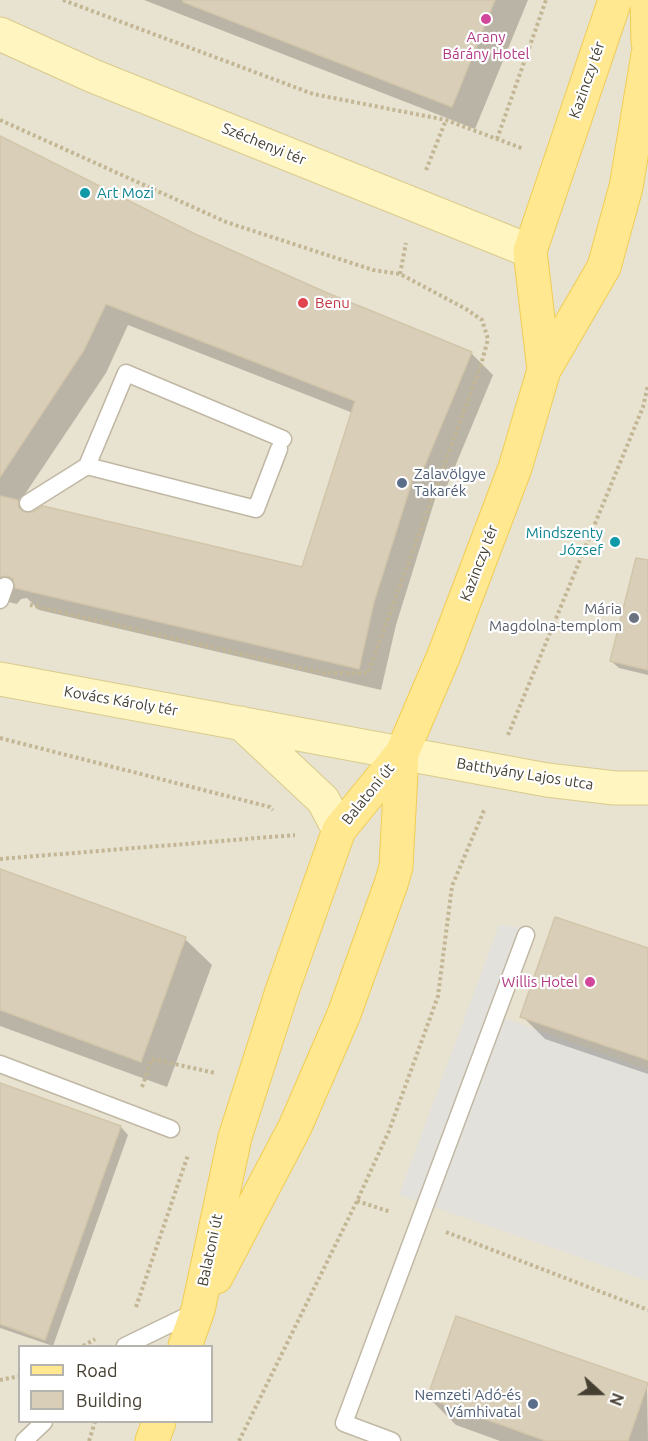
<!DOCTYPE html>
<html>
<head>
<meta charset="utf-8">
<style>
  body { margin:0 }
  #map { position:relative; width:648px; height:1441px; overflow:hidden; background:#f4f0e2; font-family:Ubuntu,sans-serif }
  canvas { display:block }
  .legend { position:absolute; left:18px; top:1345px; width:195px; height:78px; box-sizing:border-box; background:#fff; border:2px solid #b5b3ad; margin:0; padding:8px 10px; list-style:none; font-size:18px; color:#464032 }
  .legend li { display:flex; align-items:center; gap:12px; height:30px }
  .legend b { width:30px; border:2px solid #b5b3ad }
  .north { position:absolute; left:570px; top:1363px; width:60px; height:60px; -webkit-text-stroke:4px #fff; paint-order:stroke; rotate:111deg; font-size:16px; font-weight:700; line-height:24px; text-align:center; color:#464032 }
  .north::after { content:''; display:block; margin:auto; width:21px; height:27px; background:#464032; clip-path:polygon(50% 0,100% 100%,50% 72%,0 100%) }
</style>
</head>
<body>
<div id="map">
<canvas width="648" height="1441"></canvas>
<ul class="legend">
<li><b style="height:8px;background:#ffe890"></b>Road</li>
<li><b style="height:16px;background:#d9cfb9"></b>Building</li>
</ul>
<div class="north">N</div>
</div>
<script>
const c = document.querySelector('canvas').getContext('2d');
c.lineJoin = 'round';
function paint(path, color) {
  c.fillStyle = color;
  c.fill(path, 'evenodd');
}
function toPath(rows) {
  const path = new Path2D();
  for (const r of rows) {
    path.moveTo(r[0], r[1]);
    for (let i = 2; i < r.length; i += 2) path.lineTo(r[i], r[i + 1]);
  }
  return path;
}
function stroke(path, color, width, dash) {
  c.strokeStyle = color;
  c.lineWidth = width;
  c.lineCap = dash ? 'butt' : 'round';
  c.setLineDash(dash || []);
  c.stroke(path);
}
function label(font, color, halo, rows, align = 'center') {
  c.font = font + ' Ubuntu,sans-serif';
  c.lineWidth = 4.5;
  c.setLineDash([]);
  c.textBaseline = 'middle';
  c.strokeStyle = halo;
  c.fillStyle = color;
  for (const [text, x, y, turn = 0] of rows) {
    c.save();
    c.translate(x, y);
    c.rotate((+turn || 0) * Math.PI / 180);
    c.textAlign = isNaN(turn) ? turn : align;
    if (halo) c.strokeText(text, 0, 0);
    c.fillText(text, 0, 0);
    c.restore();
  }
}
const residential = toPath([
  [0,0,648,0,648,1441,0,1441],
  [20,1346,212,1346,212,1422,20,1422]
]);
const parking = toPath([
  [499,925,536,929,496,1015,648,1070,648,1281,399,1195]
]);
const shadow = toPath([
  [144,0,528,0,475,129],
  [0,138,194,235,324,293,471,353,493,375,442,498,436,496,396,625,381,690,39,610,27,598,21,599,17,604,0,600],
  [128,325,353,413,303,569,30,514,19,503,106,373],
  [648,571,648,675,619,668,611,661],
  [0,870,185,939,212,965,167,1087,0,1026],
  [648,950,648,1074,545,1039,522,1016],
  [0,1084,121,1127,128,1135,53,1346,0,1328],
  [457,1318,647,1385,648,1441,500,1441,456,1425,429,1398]
]);
const building = toPath([
  [183,0,495,0,452,107,183,2,183,0],
  [0,136,195,234,325,292,472,352,420,477,414,475,374,602,359,669,15,588,13,579,8,576,0,577,0,496,18,500,19,508,24,512,33,512,43,506,302,567,355,401,106,304,84,350,0,477,0,136],
  [636,558,648,560,648,670,610,661,636,558],
  [0,869,186,937,141,1062,0,1010,0,869],
  [555,917,648,948,648,1060,520,1017,555,917],
  [0,1083,121,1126,45,1340,0,1324,0,1083],
  [456,1316,648,1383,628,1441,546,1441,427,1398,456,1316]
]);
const path = toPath([
  [63,0,313,94,446,120,524,149],
  [0,120,226,222,373,270,400,274,466,309,482,320,488,339,481,365,368,673,323,673,30,605],
  [497,139,546,0],
  [426,170,446,120],
  [400,274,406,243],
  [508,735,643,407,648,385],
  [0,738,270,807,273,810],
  [0,859,295,835],
  [142,1087,152,1059,215,1073],
  [357,1201,391,1212],
  [446,1232,648,1310],
  [136,1307,188,1155],
  [83,1346,95,1339],
  [0,1380,20,1376],
  [89,1441,95,1422],
  [239,1441,357,1201,389,1131,438,996,452,886,485,808]
]);
const lane = toPath([
  [87,466,126,373,283,439],
  [28,503,87,466,256,509,279,449],
  [0,600,5,586],
  [0,1064,171,1129],
  [125,1346,197,1311],
  [24,1441,44,1422],
  [392,1441,344,1423,526,935]
]);
const secondary = toPath([
  [0,34,93,76,530,251],
  [0,679,547,780,615,788,648,788],
  [241,723,323,800,339,830]
]);
const primary = toPath([
  [647,0,648,42],
  [544,370,530,251,615,0],
  [216,1277,295,1127,344,1014,391,884,396,867,402,753],
  [185,1346,198,1310,235,1137,282,991,339,830,402,753,444,655,515,468,544,370,604,267,626,187,648,54],
  [152,1441,159,1422]
]);
const markers = [
  [486,19,6,"#d1479c"],
  [85,193,6,"#0f9aa8"],
  [303,303,6,"#e0444e"],
  [402,483,6,"#5c6f8a"],
  [615,542,6,"#0f9aa8"],
  [634,618,6,"#6b7280"],
  [590,982,6,"#d1479c"],
  [533,1404,6,"#5c6f8a"]
];
const hotelNames = [
  ["Arany",486,37],
  ["Bárány Hotel",486,54],
  ["Willis Hotel",578,982,"right"]
];
const streetNames = [
  ["Kazinczy tér",587,80,-71],
  ["Széchenyi tér",264,144,22],
  ["Kazinczy tér",479,563,-69],
  ["Kovács Károly tér",121,701,10],
  ["Batthyány Lajos utca",525,774,9],
  ["Balatoni út",368,794,-51],
  ["Balatoni út",210,1250,-78]
];
const cultureNames = [
  ["Art Mozi",97,193],
  ["Mindszenty",603,533,"right"],
  ["József",603,550,"right"]
];
const healthNames = [
  ["Benu",315,303]
];
const serviceNames = [
  ["Zalavölgye",414,474],
  ["Takarék",414,491],
  ["Nemzeti Adó-és",521,1395,"right"],
  ["Vámhivatal",521,1412,"right"]
];
const worshipNames = [
  ["Mária",622,609],
  ["Magdolna-templom",622,626]
];
paint(residential, '#e8e2d0');
paint(parking, '#e3e1dc');
paint(shadow, '#0003');
paint(building, '#d9cfb9');
stroke(building, '#d2c5a9', 1.5);
stroke(lane, '#c0b8a4', 19);
stroke(secondary, '#d9cb8c', 35);
stroke(primary, '#f1cd53', 35);
stroke(path, '#c3b694', 4, [3, 3]);
stroke(lane, '#fff', 16);
stroke(secondary, '#fff5c1', 33);
stroke(primary, '#ffe890', 33);
for (const [x, y, r, color] of markers) {
  const dot = new Path2D();
  dot.arc(x, y, r, 0, 2 * Math.PI);
  c.fillStyle = color;
  c.fill(dot);
  stroke(dot, '#fff', 2);
}
label('15px', '#b23c85', '#fff', hotelNames);
label('15px', '#464032', '#fff', streetNames);
label('15px', '#0d838f', '#fff', cultureNames, 'left');
label('15px', '#be3a42', '#fff', healthNames, 'left');
label('15px', '#4e5e75', '#fff', serviceNames, 'left');
label('15px', '#5b616d', '#fff', worshipNames, 'right');
</script>
</body>
</html>
